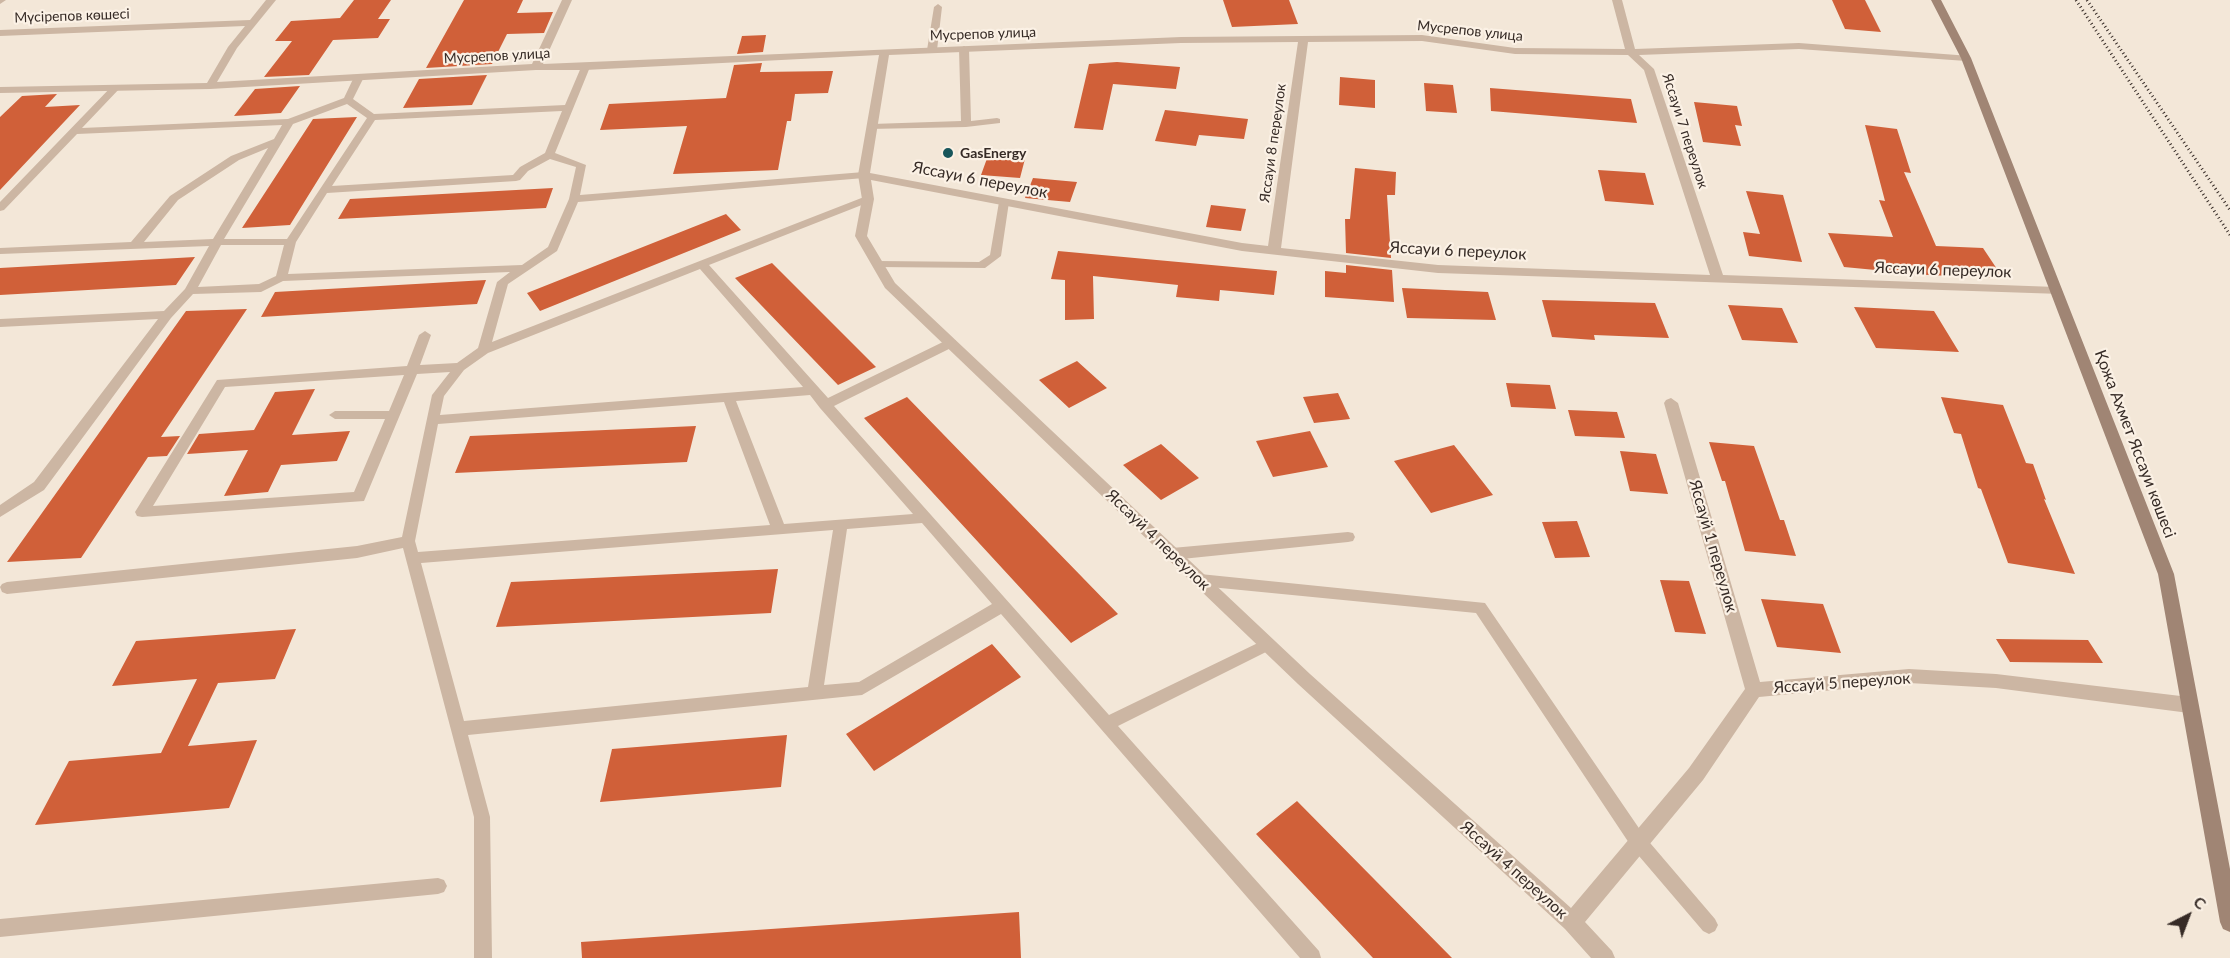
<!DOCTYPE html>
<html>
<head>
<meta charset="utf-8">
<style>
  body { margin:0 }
  #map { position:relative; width:2230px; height:958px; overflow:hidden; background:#f3e7d8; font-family:Lato,sans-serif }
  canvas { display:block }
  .north { position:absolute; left:2158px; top:886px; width:60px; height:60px; -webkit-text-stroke:4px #fbf1e5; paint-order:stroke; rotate:42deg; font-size:16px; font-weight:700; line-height:24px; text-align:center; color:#362b26 }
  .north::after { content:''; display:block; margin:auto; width:21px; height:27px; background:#362b26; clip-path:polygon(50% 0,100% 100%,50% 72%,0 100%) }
</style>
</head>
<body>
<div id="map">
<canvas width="2230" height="958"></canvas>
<div class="north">С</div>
</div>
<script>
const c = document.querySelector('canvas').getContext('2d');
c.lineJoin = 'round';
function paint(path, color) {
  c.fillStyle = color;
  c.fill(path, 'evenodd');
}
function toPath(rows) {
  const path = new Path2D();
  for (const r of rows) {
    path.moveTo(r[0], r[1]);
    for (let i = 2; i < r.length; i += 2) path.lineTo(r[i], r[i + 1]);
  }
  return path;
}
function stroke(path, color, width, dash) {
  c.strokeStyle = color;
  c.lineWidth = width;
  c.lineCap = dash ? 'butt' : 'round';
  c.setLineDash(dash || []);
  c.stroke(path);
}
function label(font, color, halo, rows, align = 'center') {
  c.font = font + ' Lato,sans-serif';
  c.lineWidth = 4.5;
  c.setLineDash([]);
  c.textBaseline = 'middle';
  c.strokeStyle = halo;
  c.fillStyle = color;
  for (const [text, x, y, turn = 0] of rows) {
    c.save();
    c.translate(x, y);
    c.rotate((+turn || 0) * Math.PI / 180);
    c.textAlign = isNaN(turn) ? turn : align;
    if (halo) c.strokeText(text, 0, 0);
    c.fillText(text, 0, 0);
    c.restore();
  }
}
const building = toPath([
  [354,0,391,0,378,19,390,19,378,38,333,40,309,75,264,77,292,41,275,41,291,21,340,18],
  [464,0,523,0,517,13,553,12,544,33,507,34,492,64,426,68],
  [1223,0,1289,0,1298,24,1232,27],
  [1832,0,1865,0,1881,32,1845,29],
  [766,35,763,52,737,54,742,36],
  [1117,62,1180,67,1176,89,1113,84,1103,130,1074,128,1089,64],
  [762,63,760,72,833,71,828,93,795,94,791,121,787,121,778,170,673,174,687,126,600,130,609,104,726,98,734,65],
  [487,75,472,105,403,108,419,79],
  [1340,77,1375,80,1375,108,1339,105],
  [1424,83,1453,85,1457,113,1426,111],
  [300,86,281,113,234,116,255,89],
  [1490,88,1631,99,1637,123,1491,111],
  [57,94,45,107,80,105,0,190,0,117,22,96],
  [1694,102,1737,106,1742,126,1735,125,1741,146,1703,142],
  [1165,110,1248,119,1244,139,1199,135,1196,146,1155,141],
  [357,117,290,225,242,228,313,119],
  [1865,125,1897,129,1911,173,1904,172,1936,246,1983,248,2003,278,1928,275,1844,267,1828,233,1893,237,1879,200,1885,201],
  [989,153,1026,155,1020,178,981,175],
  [1355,168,1396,172,1395,195,1387,195,1391,258,1346,253,1345,219,1350,219],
  [1598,170,1645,173,1654,205,1605,201],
  [1033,178,1077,182,1070,202,1025,198],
  [553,188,546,208,338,219,350,199],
  [1746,191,1783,195,1802,262,1749,256,1743,232,1760,234],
  [1211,205,1246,209,1241,231,1206,227],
  [726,214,741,230,540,311,527,293],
  [1058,251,1277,271,1274,295,1220,290,1219,301,1176,297,1178,285,1093,276,1094,319,1065,320,1065,280,1051,279],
  [195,257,176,285,0,295,0,268],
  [772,263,876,367,838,385,735,278],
  [1346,265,1392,270,1394,302,1325,297,1325,271,1346,273],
  [486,280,477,304,261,317,275,292],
  [1402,288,1488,292,1496,320,1407,318],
  [1542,300,1655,303,1669,338,1594,335,1595,340,1552,337],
  [1728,305,1782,308,1798,343,1742,340],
  [1854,307,1934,311,1959,352,1876,348],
  [247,309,161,437,180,436,167,456,148,457,81,558,7,562,186,311],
  [1077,361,1107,388,1069,408,1039,380],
  [1506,383,1550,385,1556,409,1511,407],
  [315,389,292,435,350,431,337,461,281,465,268,492,224,496,248,450,187,454,199,434,254,430,275,392],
  [1338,393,1350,419,1314,423,1303,397],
  [907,397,1118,614,1071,643,864,418],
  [1941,397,2003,405,2026,463,2033,464,2046,500,2044,499,2075,574,2008,563,1981,489,1978,488,1961,434,1954,433],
  [1568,410,1617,412,1625,438,1575,436],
  [696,426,687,462,455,473,470,436],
  [1310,431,1328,467,1273,477,1256,441],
  [1709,442,1754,446,1780,520,1784,520,1796,556,1745,551,1725,481,1722,481],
  [1161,444,1199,478,1161,500,1123,465],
  [1454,445,1493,495,1431,513,1394,461],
  [1620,451,1656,454,1668,494,1630,491],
  [1577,521,1590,557,1555,558,1542,522],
  [778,569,771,613,496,627,511,582],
  [1660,580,1689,581,1706,634,1675,632],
  [1761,599,1823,604,1841,653,1777,647],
  [296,629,275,679,218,683,188,746,257,740,229,808,35,825,69,761,161,753,197,679,112,686,136,641],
  [1996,639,2088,640,2103,663,2010,662],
  [992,644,1021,677,874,771,846,734],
  [787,735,781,787,600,802,612,749],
  [1297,801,1452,958,1373,958,1256,834],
  [1019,912,1021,958,582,958,581,942]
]);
const lane = toPath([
  [938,4,942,7,937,50,932,53,927,50,934,7,938,4],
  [964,46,969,49,971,121,997,118,1000,119,1000,123,966,127,869,129,869,125,872,124,961,121,959,49,964,46],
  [582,65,590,67,555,153,586,165,580,195,864,172,869,175,864,178,578,202,557,251,508,284,492,342,864,197,872,197,872,201,709,265,828,398,947,340,955,340,957,343,955,346,834,406,1109,715,1262,641,1267,639,1272,641,1275,645,1272,649,1118,726,1319,951,1321,958,1300,958,1001,614,862,695,468,735,490,817,492,958,474,958,474,817,403,548,357,558,7,594,2,592,0,587,2,584,7,582,357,546,402,537,432,395,450,372,417,374,364,501,142,517,137,516,135,512,217,380,407,366,419,335,425,331,431,335,420,365,457,363,478,348,497,282,510,272,283,281,261,292,193,294,171,318,44,490,0,517,0,505,34,482,158,319,0,327,0,319,164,311,185,289,209,246,0,254,0,248,131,242,170,196,231,156,274,139,282,125,77,134,4,210,0,211,0,202,113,85,121,87,82,128,288,119,344,98,354,77,359,74,364,77,353,99,374,114,565,105,582,65],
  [347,104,367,118,287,239,224,239,293,124,347,104],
  [562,111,545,153,520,167,513,175,332,186,375,120,562,111],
  [268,148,213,239,144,242,178,200,239,160,268,148],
  [550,159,576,167,569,199,548,247,522,265,288,274,296,242,327,193,516,181,520,180,528,171,550,159],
  [221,245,284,245,276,276,259,284,198,287,221,245],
  [700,269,803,387,440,415,444,396,464,370,488,353,700,269],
  [404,375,389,411,335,411,329,415,335,419,385,419,354,492,153,506,225,387,404,375],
  [810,395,820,408,913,514,784,524,736,401,810,395],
  [724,402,770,525,418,552,415,541,438,424,724,402],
  [922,523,992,604,859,682,824,685,847,529,922,523],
  [833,530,808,687,464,721,421,563,833,530],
  [1004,199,1009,202,1001,256,985,268,878,267,872,264,878,261,979,262,990,255,999,202,1004,199],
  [1348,532,1353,533,1355,537,1353,541,1348,542,1172,560,1167,558,1165,554,1167,550,1172,548,1348,532],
  [1200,574,1485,603,1645,837,1715,919,1718,925,1715,931,1709,934,1703,931,1633,849,1476,613,1200,586,1195,584,1193,580,1195,576,1200,574],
  [438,878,444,880,447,886,444,892,438,894,0,937,0,919,438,878]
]);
const street = toPath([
  [0,0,6,0,0,4,0,0],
  [266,0,276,0,237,48,217,82,532,64,562,0,572,0,543,64,1181,37,1422,35,1515,48,1625,49,1612,0,1622,0,1635,49,1799,43,1970,56,1970,60,1966,61,1799,49,1639,55,1654,69,1723,275,2056,287,2061,288,2062,291,2061,294,1438,273,1242,251,871,180,874,199,867,236,895,283,1310,674,1571,908,1689,768,1745,689,1664,403,1666,400,1671,398,1678,403,1760,682,1909,669,1996,674,2189,697,2195,700,2198,705,2195,710,2189,713,1996,688,1909,683,1759,697,1703,780,1585,922,1612,951,1615,958,1591,958,1565,929,1298,684,885,288,855,236,862,199,858,175,879,55,585,70,536,70,210,89,0,93,0,87,207,83,228,47,245,26,0,36,0,30,250,20,266,0],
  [1422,41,1515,54,1628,55,1644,70,1710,275,1438,265,1281,248,1308,42,1422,41],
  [1298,42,1268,246,1242,243,870,173,889,55,1181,43,1298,42]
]);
const secondary = toPath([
  [1931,0,1941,0,1971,58,2174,574,2230,869,2230,932,2223,929,2220,922,2158,574,1961,58,1931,0]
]);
const rail = toPath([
  [2076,0,2230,235],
  [2087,0,2230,210]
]);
const markers = [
  [948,153,6,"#18565b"]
];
const farStreetnames = [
  ["Мүсірепов көшесі",72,16,-2],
  ["Мусрепов улица",1470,31,6],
  ["Мусрепов улица",983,34,-2],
  ["Мусрепов улица",497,56,-3],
  ["Яссауи 7 переулок",1685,131,72],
  ["Яссауи 8 переулок",1273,143,-82]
];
const farPoinames = [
  ["GasEnergy",960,153]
];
const streetNames = [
  ["Яссауи 6 переулок",980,180,11],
  ["Яссауи 6 переулок",1458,251,3],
  ["Яссауи 6 переулок",1943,270,2],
  ["Қожа Ахмет Яссауи көшесі",2135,444,69],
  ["Яссауй 4 переулок",1158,540,44],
  ["Яссауй 1 переулок",1713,546,74],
  ["Яссауй 5 переулок",1842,683,-4],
  ["Яссауй 4 переулок",1514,870,42]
];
paint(building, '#d06039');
paint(lane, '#ccb6a3');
paint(street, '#ccb6a3');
paint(secondary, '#a08574');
stroke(rail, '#362b26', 3, [1, 3]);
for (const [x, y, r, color] of markers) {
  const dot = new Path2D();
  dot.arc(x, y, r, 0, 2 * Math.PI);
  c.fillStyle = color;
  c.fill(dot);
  stroke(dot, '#fbf1e5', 2);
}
label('14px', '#362b26', '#fbf1e5', farStreetnames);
label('bold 14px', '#362b26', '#fbf1e5', farPoinames, 'left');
label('16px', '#362b26', '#fbf1e5', streetNames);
</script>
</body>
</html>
